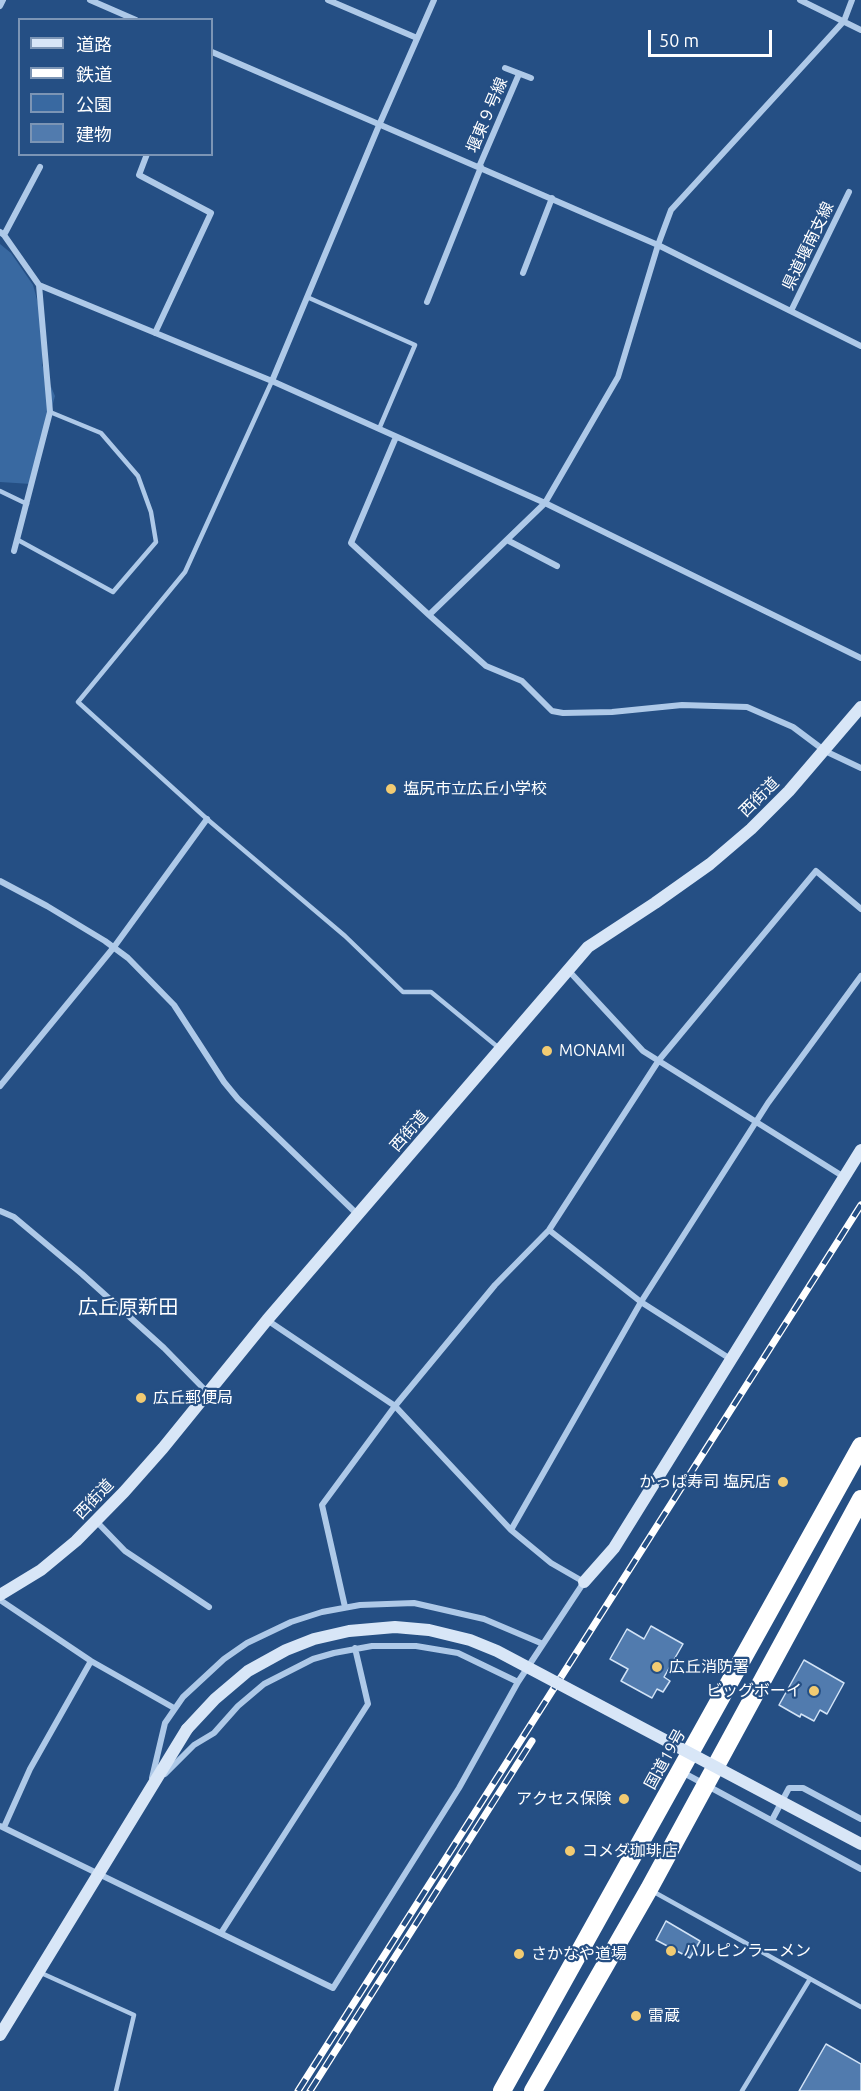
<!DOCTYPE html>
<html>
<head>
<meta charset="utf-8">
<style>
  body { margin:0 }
  #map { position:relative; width:861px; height:2091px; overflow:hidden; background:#254f84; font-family:Ubuntu,"Noto Sans JP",sans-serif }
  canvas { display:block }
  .legend { position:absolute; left:18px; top:18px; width:195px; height:138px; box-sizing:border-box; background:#254f84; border:2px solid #7c95b5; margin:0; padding:8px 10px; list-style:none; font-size:18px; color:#fff }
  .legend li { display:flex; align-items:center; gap:12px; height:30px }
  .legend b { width:30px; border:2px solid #7c95b5 }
  .scale { position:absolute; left:648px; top:30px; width:124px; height:27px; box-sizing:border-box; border:3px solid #fff; border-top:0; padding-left:8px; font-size:18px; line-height:21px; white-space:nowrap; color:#fff; -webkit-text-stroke:4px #254f84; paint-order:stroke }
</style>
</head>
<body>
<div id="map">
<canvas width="861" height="2091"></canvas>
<ul class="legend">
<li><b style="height:8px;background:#d8e6f7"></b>道路</li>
<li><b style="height:8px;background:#fff"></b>鉄道</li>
<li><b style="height:16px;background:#3969a1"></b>公園</li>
<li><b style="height:16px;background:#517bae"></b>建物</li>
</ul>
<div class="scale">50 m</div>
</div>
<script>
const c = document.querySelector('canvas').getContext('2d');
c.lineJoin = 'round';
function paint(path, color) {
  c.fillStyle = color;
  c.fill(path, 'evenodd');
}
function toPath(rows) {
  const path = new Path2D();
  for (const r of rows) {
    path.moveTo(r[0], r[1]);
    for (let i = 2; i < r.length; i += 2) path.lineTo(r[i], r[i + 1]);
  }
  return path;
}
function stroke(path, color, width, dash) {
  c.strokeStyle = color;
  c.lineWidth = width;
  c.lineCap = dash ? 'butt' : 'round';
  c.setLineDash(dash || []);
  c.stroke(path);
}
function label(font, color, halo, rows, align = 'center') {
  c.font = font + ' Ubuntu,"Noto Sans JP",sans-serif';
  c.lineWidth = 4.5;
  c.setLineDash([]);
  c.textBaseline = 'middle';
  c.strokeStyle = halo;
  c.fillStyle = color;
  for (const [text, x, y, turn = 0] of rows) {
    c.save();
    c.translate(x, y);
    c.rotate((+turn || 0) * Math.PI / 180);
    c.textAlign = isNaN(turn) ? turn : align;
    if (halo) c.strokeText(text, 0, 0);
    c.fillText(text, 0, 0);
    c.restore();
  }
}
const green = toPath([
  [0,244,11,253,33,285,44,325,42,365,55,396,31,484,0,482]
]);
const building = toPath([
  [651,1626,683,1644,664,1677,670,1681,663,1692,657,1689,652,1698,621,1681,628,1669,610,1659,627,1629,644,1639,651,1626],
  [804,1660,844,1683,827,1714,820,1710,814,1721,801,1714,800,1717,779,1705,804,1660],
  [666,1921,700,1941,690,1958,656,1940,666,1921],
  [826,2044,861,2064,861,2091,799,2091,826,2044]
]);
const lane = toPath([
  [307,297,415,345,379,429],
  [272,381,185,572,78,702,207,819,345,936,403,992,431,992,499,1048],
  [0,491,27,504],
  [18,540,113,592,156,542,151,512,138,476,101,433,50,412],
  [654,1892,861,2007],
  [39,1972,134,2015,116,2091],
  [742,2091,810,1979]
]);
const street = toPath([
  [90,0,136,20],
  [328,0,417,38],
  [800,0,861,30],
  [852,0,844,21,671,210,658,245,618,377,545,503,429,615,486,666,522,681,552,711,563,713,612,712,682,705,747,707,793,727,825,751,861,768],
  [0,6,3,0],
  [212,52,658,245,861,346],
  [505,68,531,78],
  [147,154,139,175,211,213,155,333],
  [479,167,519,74],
  [0,232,4,235,39,285,272,381,545,503,861,658],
  [4,235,40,167],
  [523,273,552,198],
  [427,302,481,167],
  [791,311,849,192],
  [272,381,380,123,434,0],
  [396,437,351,543,429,615],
  [507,540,557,566],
  [14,551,50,412,39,285],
  [0,881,47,906,105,941,128,958,174,1005,224,1082,238,1099,357,1214],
  [568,970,643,1051,844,1177],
  [0,1086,114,947,207,819],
  [0,1211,14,1217,82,1274,164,1348,207,1392],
  [549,1230,641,1302,732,1360],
  [96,1521,125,1551,209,1607],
  [511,1530,641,1302,768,1103,861,976],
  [0,1600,91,1661,174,1708],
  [345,1607,322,1505,395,1406,495,1285,549,1230,659,1060,816,871,861,909],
  [682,1772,861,1869],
  [165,1774,194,1745,214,1733,238,1706,264,1684,313,1659,334,1653,372,1646,416,1646,458,1653,518,1682],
  [152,1778,165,1723,183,1697,224,1659,247,1643,291,1622,322,1612,360,1605,414,1603,484,1619,543,1644],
  [772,1820,789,1788,803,1788,861,1819],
  [0,1826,333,1988,459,1788,518,1682,584,1582,551,1563,511,1530,395,1406,267,1320],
  [4,1827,30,1769,91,1661],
  [221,1933,368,1704,355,1648]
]);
const secondary = toPath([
  [584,1582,614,1548,861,1150],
  [0,1595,41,1570,76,1541,124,1492,163,1448,267,1320,588,947,655,903,710,864,751,829,789,791,861,707],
  [0,2035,187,1729]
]);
const highway = toPath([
  [502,2091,861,1446],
  [533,2091,649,1889,861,1499]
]);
const rail = toPath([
  [298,2091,861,1205],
  [310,2091,532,1741]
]);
const secondaryBridge = toPath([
  [187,1729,215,1699,248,1671,286,1650,314,1639,349,1631,395,1627,429,1630,470,1640,497,1651,861,1844]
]);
const markers = [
  [391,789,6,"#f2cb72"],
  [547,1051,6,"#f2cb72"],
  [141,1398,6,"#f2cb72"],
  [783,1482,6,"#f2cb72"],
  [657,1667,6,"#f2cb72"],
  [814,1691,6,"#f2cb72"],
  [624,1799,6,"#f2cb72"],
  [570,1851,6,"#f2cb72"],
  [671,1951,6,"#f2cb72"],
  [519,1954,6,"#f2cb72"],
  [636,2016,6,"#f2cb72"]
];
const streetNames = [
  ["堰東９号線",487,115,-67],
  ["県道堰南支線",808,246,-64],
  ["西街道",759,797,-45],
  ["西街道",409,1131,-49],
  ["西街道",94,1499,-46],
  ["国道19号",665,1759,-61]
];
const poiNames = [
  ["塩尻市立広丘小学校",403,789],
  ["MONAMI",559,1051],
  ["広丘郵便局",153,1398],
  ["かっぱ寿司 塩尻店",771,1482,"right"],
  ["広丘消防署",669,1667],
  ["ビッグボーイ",802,1691,"right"],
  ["アクセス保険",612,1799,"right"],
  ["コメダ珈琲店",582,1851],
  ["ハルピンラーメン",683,1951],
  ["さかなや道場",531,1954],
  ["雷蔵",648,2016]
];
const quarterNames = [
  ["広丘原新田",128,1307]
];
paint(green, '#3969a1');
paint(building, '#517bae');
stroke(building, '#d2e3f6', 1.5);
stroke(lane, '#aec9e8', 4.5);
stroke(street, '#aec9e8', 6);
stroke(secondary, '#d8e6f7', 12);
stroke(highway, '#fff', 18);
stroke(rail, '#fff', 7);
stroke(rail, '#254f84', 4.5, [14]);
stroke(secondaryBridge, '#d8e6f7', 12);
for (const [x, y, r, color] of markers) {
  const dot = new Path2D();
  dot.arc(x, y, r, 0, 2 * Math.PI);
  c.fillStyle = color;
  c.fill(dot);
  stroke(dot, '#254f84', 2);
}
label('16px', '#fff', '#254f84', streetNames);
label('16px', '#fff', '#254f84', poiNames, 'left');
label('20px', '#fff', '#254f84', quarterNames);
</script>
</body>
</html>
